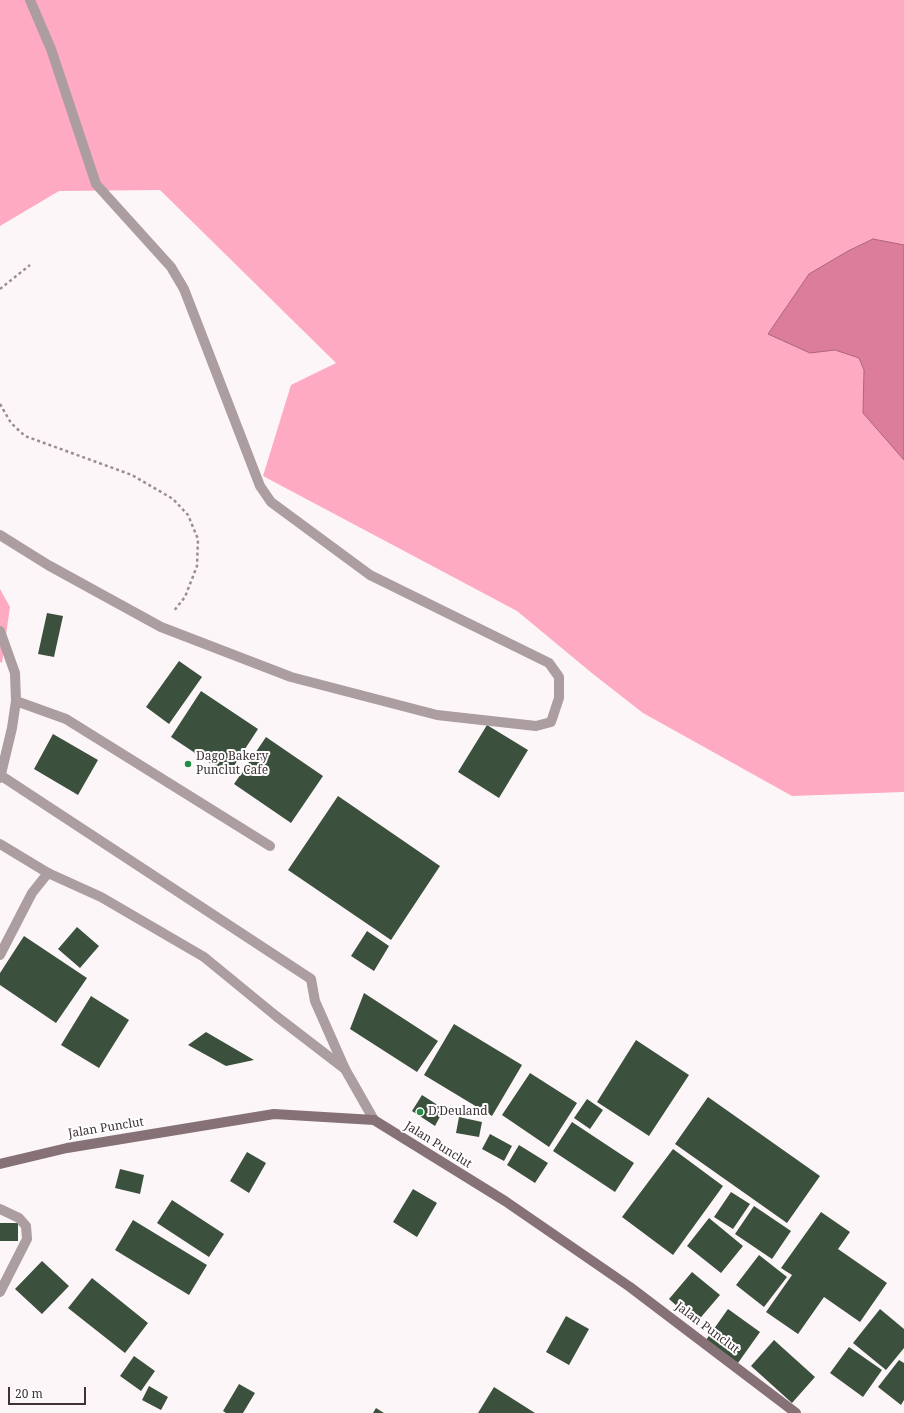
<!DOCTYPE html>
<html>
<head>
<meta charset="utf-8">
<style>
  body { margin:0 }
  #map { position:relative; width:904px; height:1413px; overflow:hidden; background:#fdf6f8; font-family:"Noto Serif",serif }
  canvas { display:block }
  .scale { position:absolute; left:8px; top:1387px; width:78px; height:18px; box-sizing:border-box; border:2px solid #3f3236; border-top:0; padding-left:5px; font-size:12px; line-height:14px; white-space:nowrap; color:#3f3236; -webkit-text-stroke:3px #fff; paint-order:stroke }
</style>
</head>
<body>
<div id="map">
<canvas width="904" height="1413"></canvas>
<div class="scale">20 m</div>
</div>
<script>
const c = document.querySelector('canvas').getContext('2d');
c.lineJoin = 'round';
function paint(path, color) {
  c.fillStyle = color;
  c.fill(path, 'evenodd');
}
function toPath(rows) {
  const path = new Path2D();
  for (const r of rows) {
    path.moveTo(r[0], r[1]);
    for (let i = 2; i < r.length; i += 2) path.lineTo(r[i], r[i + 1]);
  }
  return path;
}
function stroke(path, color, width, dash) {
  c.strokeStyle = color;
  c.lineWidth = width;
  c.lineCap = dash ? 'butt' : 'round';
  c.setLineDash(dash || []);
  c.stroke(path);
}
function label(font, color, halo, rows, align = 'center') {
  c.font = font + ' "Noto Serif",serif';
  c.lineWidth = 4;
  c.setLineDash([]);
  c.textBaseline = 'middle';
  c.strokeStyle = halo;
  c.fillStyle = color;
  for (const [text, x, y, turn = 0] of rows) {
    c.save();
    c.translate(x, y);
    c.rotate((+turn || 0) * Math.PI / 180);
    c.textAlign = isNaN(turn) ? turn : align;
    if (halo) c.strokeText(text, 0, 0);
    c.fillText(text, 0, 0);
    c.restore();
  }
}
const green = toPath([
  [0,0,904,0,904,792,792,796,643,713,593,674,517,611,263,476,291,385,336,363,160,190,59,191,0,226],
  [0,589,10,607,2,663,0,662]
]);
const water = toPath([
  [873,239,904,245,904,460,863,413,864,370,859,358,835,350,810,353,768,334,809,274,848,251,873,239]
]);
const building = toPath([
  [47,613,63,616,54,657,38,654],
  [179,661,202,677,169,724,146,707],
  [201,691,258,729,228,775,171,737],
  [487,725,528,750,499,798,458,772],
  [53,734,98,760,78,795,34,769],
  [266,737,323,776,291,823,234,784],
  [338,796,440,866,391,940,288,870],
  [77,927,99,946,80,968,58,949],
  [367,931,389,946,374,971,351,956],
  [24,936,87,978,56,1023,0,985,0,973],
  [364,993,438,1041,417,1072,350,1029],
  [91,996,129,1020,99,1068,61,1045],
  [454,1024,522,1065,492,1116,424,1075],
  [206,1032,254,1060,226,1066,188,1045],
  [636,1040,689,1075,649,1136,597,1102],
  [530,1073,577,1103,549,1147,502,1115],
  [422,1095,444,1109,435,1126,412,1111],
  [708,1097,820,1176,787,1223,675,1144],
  [587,1099,603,1110,590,1129,574,1118],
  [459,1117,482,1122,479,1137,456,1133],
  [572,1122,634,1163,615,1192,553,1151],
  [490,1134,512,1146,504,1161,482,1149],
  [519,1145,548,1163,535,1183,507,1165],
  [673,1149,723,1186,673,1255,622,1217],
  [247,1152,266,1163,249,1193,230,1181],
  [120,1169,144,1175,140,1194,115,1188],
  [413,1189,437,1203,417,1237,393,1222],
  [731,1192,750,1204,733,1229,714,1217],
  [172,1200,224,1234,209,1257,157,1223],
  [754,1206,791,1231,772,1259,735,1234],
  [821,1212,850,1232,838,1249,887,1283,860,1322,824,1297,798,1334,766,1312,792,1275,781,1268],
  [709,1218,743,1246,721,1273,687,1246],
  [133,1220,207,1265,189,1295,115,1250],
  [0,1223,18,1223,18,1241,0,1241],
  [759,1255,787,1277,764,1307,736,1285],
  [42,1261,69,1286,42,1314,15,1289],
  [692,1272,720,1295,696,1323,669,1299],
  [92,1278,148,1323,125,1353,68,1308],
  [728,1309,760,1332,738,1363,706,1340],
  [880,1309,904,1329,904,1348,886,1370,853,1343],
  [566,1316,589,1329,569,1365,546,1352],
  [774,1340,815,1377,792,1403,751,1366],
  [849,1347,882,1370,863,1397,830,1373],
  [134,1356,155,1371,141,1391,120,1376],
  [899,1360,904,1363,904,1400,901,1405,878,1387],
  [239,1384,255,1393,243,1413,226,1413,223,1411],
  [149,1386,168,1397,161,1410,142,1400],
  [494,1387,535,1413,478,1413],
  [376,1408,384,1413,373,1413]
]);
const path = toPath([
  [0,289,30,265],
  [0,404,11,423,25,436,132,475,173,499,188,515,198,539,197,566,185,597,173,612]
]);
const service = toPath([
  [0,535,48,565,161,627,291,677,437,715,536,726,551,722,559,698,559,677,549,663,370,575,271,502,260,486,184,289,171,267,96,184,51,49,30,0],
  [0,631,15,673,16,701,12,728,0,778],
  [16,701,66,719,270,846],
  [0,775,311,979,315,1001,345,1069],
  [0,955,32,893,48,873]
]);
const minor = toPath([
  [0,844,48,873,101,897,204,957,276,1016,345,1069,374,1120],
  [0,1209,19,1218,26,1226,27,1239,0,1292]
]);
const secondary = toPath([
  [0,1164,67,1148,274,1114,374,1120,505,1201,630,1287,796,1413]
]);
const markers = [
  [188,764,4,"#258c43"],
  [420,1112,4,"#258c43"]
];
const poiNames = [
  ["Dago Bakery",196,757],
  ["Punclut Cafe",196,771],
  ["D'Deuland",428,1112]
];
const streetNames = [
  ["Jalan Punclut",106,1128,-9],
  ["Jalan Punclut",438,1145,32],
  ["Jalan Punclut",707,1328,37]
];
paint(green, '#ffaac3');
paint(water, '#dc7d9b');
stroke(water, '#ad667d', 1);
paint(building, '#3c503e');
stroke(path, '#998f92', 2.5, [3, 3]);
stroke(service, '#ab9da0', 10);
stroke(minor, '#ab9da0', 10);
stroke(secondary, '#857176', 10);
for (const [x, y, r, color] of markers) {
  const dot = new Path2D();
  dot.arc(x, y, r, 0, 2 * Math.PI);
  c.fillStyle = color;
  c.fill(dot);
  stroke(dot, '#fff', 1.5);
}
label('12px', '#3f3236', '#fff', poiNames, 'left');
label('12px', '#3f3236', '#fff', streetNames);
</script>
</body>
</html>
